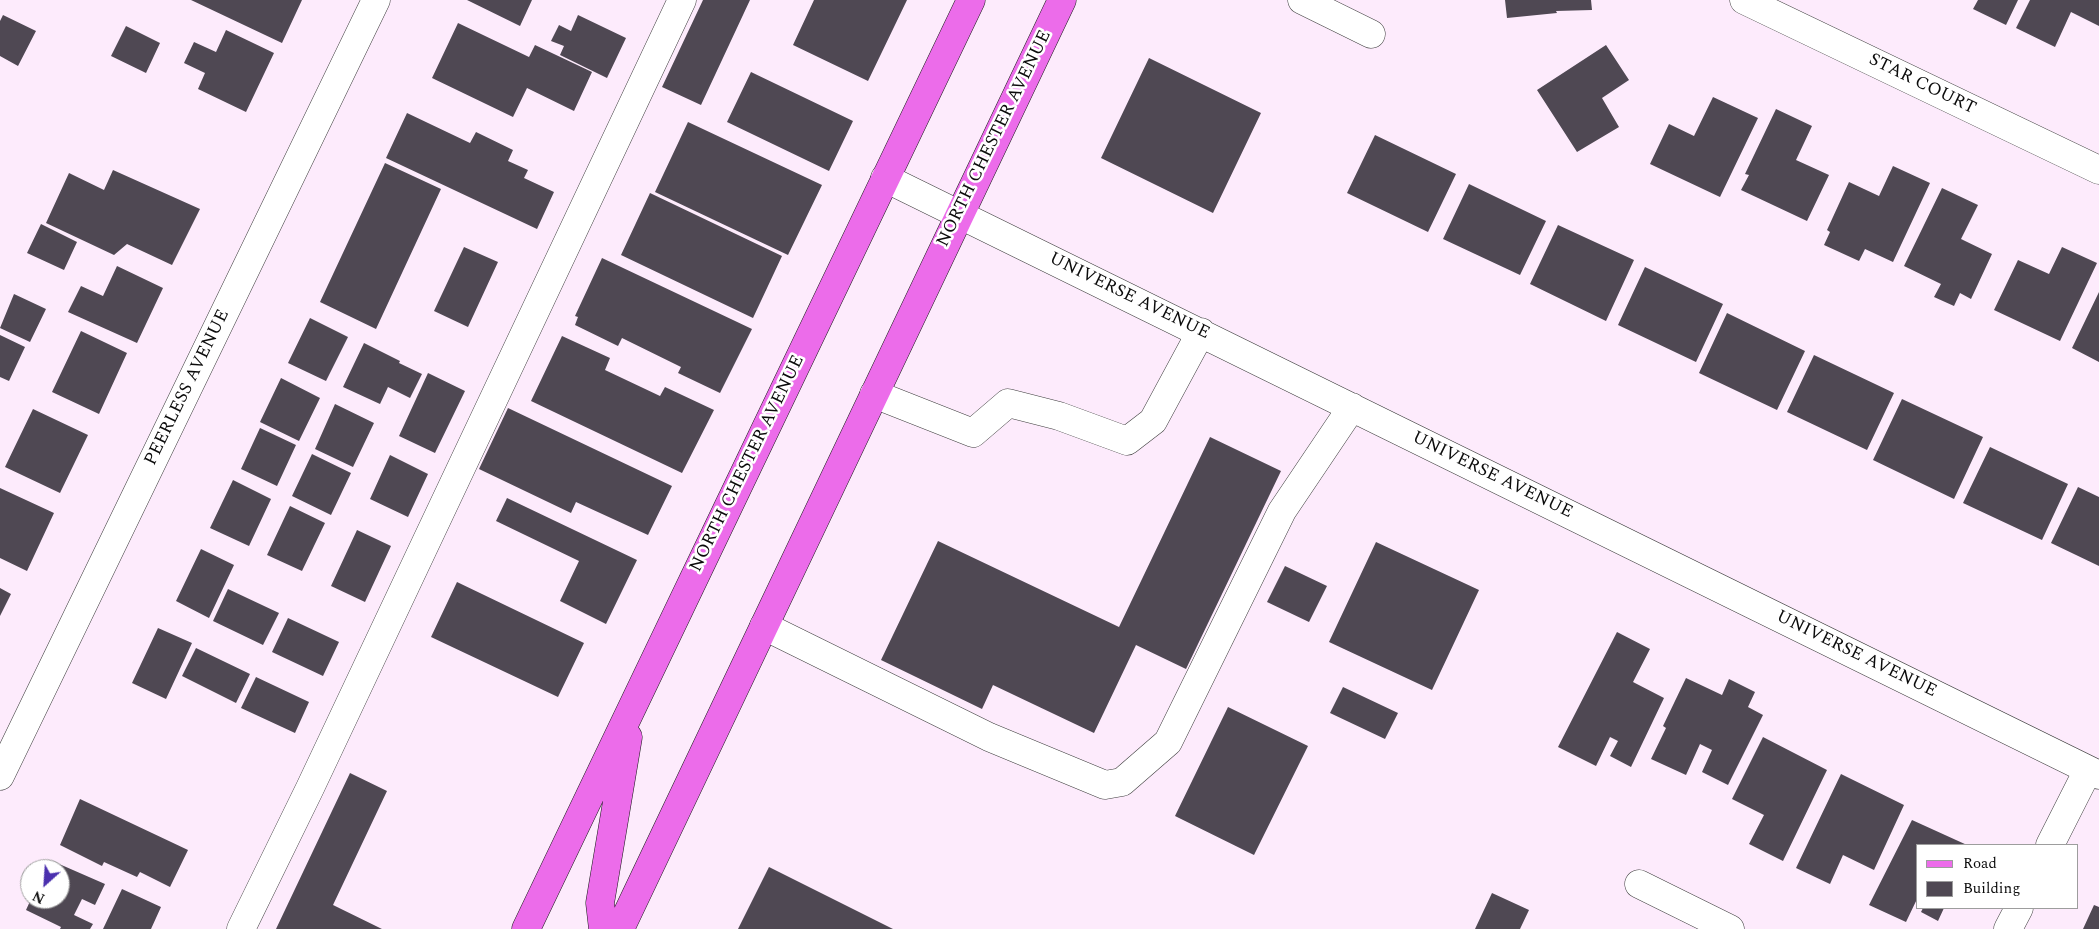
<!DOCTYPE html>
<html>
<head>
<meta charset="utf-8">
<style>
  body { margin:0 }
  #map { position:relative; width:2099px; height:929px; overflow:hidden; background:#fdebfc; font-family:Spectral,serif }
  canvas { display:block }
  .legend { position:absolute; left:1916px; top:844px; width:162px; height:65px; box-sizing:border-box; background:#fff; border:1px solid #9d9d9d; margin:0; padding:6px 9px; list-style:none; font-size:15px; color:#0b0b0b }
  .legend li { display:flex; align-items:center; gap:10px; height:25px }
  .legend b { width:25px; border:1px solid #9d9d9d }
  .north { position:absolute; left:20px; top:859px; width:50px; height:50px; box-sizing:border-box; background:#fff; border:1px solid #9d9d9d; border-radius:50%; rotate:206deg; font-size:14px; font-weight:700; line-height:20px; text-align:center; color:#0b0b0b }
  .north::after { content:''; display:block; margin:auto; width:18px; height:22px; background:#4b30ae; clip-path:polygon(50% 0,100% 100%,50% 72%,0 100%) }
</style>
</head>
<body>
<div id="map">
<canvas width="2099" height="929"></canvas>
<ul class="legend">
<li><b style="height:6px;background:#ec6cea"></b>Road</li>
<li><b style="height:14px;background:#4f4853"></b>Building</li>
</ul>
<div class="north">N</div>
</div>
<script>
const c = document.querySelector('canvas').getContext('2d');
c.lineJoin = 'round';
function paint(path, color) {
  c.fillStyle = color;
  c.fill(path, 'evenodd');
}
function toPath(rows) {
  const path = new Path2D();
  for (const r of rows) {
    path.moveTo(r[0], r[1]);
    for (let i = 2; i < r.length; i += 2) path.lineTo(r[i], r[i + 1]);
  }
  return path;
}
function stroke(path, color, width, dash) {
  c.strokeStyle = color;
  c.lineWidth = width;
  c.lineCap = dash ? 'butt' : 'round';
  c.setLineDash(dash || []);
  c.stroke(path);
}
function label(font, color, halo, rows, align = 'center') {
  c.font = font + ' Spectral,serif';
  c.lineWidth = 5;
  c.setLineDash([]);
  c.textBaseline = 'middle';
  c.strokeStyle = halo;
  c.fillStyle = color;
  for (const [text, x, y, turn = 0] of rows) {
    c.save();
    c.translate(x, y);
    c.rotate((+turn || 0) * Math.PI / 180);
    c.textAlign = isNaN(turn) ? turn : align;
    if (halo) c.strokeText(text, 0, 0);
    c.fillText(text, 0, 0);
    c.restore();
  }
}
const building = toPath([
  [191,0,302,0,282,43],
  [467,0,532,0,520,26],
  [703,0,750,0,701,105,662,87],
  [814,0,907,0,868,81,793,45],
  [1505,0,1591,0,1592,10,1556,11,1557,13,1507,18],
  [1978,0,2018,0,2006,25,1973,9],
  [2030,0,2099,0,2099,26,2071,12,2055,47,2016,28],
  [3,15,36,31,18,66,0,56,0,21],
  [578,15,626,38,607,78,560,55,564,46,551,41,559,25,571,31],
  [458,23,529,57,535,45,592,72,574,111,527,88,513,117,432,78],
  [126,26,160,43,146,73,111,56],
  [226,30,274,53,246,112,198,89,205,73,184,63,194,42,216,52],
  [1606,45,1629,80,1602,98,1619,127,1577,152,1537,90],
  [1149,58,1261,113,1213,213,1101,158],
  [751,72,853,121,829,171,727,122],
  [1713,97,1758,118,1720,197,1650,164,1669,124,1694,136],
  [1776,109,1812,126,1796,160,1829,175,1807,221,1741,190,1749,175,1745,174],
  [407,113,470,143,476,132,513,150,508,161,528,170,524,178,554,192,537,229,386,158],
  [688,122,822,185,788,255,655,192],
  [1375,135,1456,174,1428,232,1347,193],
  [385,163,441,189,376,329,320,302],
  [1893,166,1930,183,1893,262,1865,249,1859,261,1824,245,1830,232,1827,230,1849,182,1879,196],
  [113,170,200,209,172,265,127,244,114,255,46,223,69,173,104,190],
  [1469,184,1546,221,1520,275,1443,239],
  [1942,188,1978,205,1961,239,1992,254,1971,299,1960,293,1954,306,1934,297,1941,284,1904,266],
  [650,193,782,256,753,318,621,255],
  [41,224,77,242,64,270,27,253],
  [1558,225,1634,260,1606,321,1530,284],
  [464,247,498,262,468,327,434,311],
  [2062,247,2097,263,2060,341,1994,310,2018,260,2049,274],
  [602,258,752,329,720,393,678,373,681,367,622,338,618,346,575,325,578,317,575,316],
  [117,266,163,288,137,343,68,312,81,286,103,296],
  [1645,267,1723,304,1696,362,1618,325],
  [2099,292,2099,362,2072,348],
  [14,294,46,309,30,342,0,328],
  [1727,313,1805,351,1777,410,1699,373],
  [310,318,348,337,326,381,288,363],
  [81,331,127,353,99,414,52,392],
  [0,335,25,347,9,381,0,377],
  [562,336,610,358,605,370,660,396,665,387,714,410,682,473,531,401],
  [364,343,400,361,399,363,422,374,410,398,388,387,380,404,343,387],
  [1814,355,1894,393,1867,450,1787,412],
  [428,373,465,391,435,453,399,436],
  [281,378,320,398,299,441,260,422],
  [1902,399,1983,437,1954,499,1873,460],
  [335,404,374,423,353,467,315,449],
  [508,408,672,486,648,535,576,502,571,513,479,469],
  [33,409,88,435,60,493,5,467],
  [260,428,296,445,277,486,241,469],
  [1210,437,1281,471,1186,669,1136,645,1094,733,993,685,982,709,881,660,938,541,1119,627],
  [1990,447,2068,484,2042,540,1963,503],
  [312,454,351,473,331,515,292,496],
  [390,455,428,474,408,517,370,499],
  [233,480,271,499,249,546,210,528],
  [2078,487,2099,497,2099,566,2051,543],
  [0,488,54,513,27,571,0,558],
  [507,498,637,560,606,624,560,601,579,561,496,521],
  [290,506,325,523,302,571,267,555],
  [357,530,391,546,365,602,331,586],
  [1376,542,1479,590,1432,690,1329,642],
  [201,549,234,565,209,618,176,601],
  [1285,566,1327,586,1309,622,1267,602],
  [457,582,584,643,558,697,431,637],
  [0,588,11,594,0,616],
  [228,589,279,613,263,645,213,621],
  [288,618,339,642,323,676,272,652],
  [158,628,192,643,166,699,132,683],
  [1617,632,1650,649,1633,682,1664,698,1631,767,1610,756,1618,741,1610,737,1596,766,1558,747],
  [196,648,250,674,236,703,182,676],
  [256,677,309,702,295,733,241,708],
  [1686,678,1722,695,1729,679,1755,692,1748,707,1763,715,1728,785,1702,772,1712,750,1700,744,1686,775,1651,759,1666,728,1663,726],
  [1343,687,1398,713,1385,739,1330,713],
  [1228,707,1308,746,1254,855,1175,816],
  [1763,737,1827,770,1783,861,1749,844,1764,815,1732,799],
  [350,773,387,791,333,905,382,929,276,929],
  [1841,774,1904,805,1874,870,1843,855,1830,884,1796,868],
  [80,799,188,850,170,887,140,872,137,877,104,862,102,866,60,845],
  [1912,820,1967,845,1918,845,1918,897,1906,922,1869,905],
  [50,860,105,884,95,905,82,899,74,915,93,924,90,929,60,929,61,927,26,910,31,899,60,899,60,869,45,869],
  [769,867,893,929,738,929],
  [122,889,161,907,151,929,103,929],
  [1492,893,1529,910,1520,929,1475,929],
  [2094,905,2099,907,2099,929,2083,929],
  [1923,908,1944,908,1938,921,1921,912]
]);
const minor = toPath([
  [1302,0,1371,34],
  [1744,0,2099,170],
  [885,178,2099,775],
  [874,394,973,433,1008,403,1059,416,1127,441,1153,421,1201,332],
  [764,626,989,737,1105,785,1122,782,1168,742,1282,511,1352,407],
  [0,776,376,0],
  [2050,845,2088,770],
  [1639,884,1730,929],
  [241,929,310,788,682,0],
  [2008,929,2019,908]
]);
const major = toPath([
  [526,929,971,0],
  [603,929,600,903,628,737],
  [620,929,1062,0]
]);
const streetNames = [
  ["STAR COURT",1922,85,26],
  ["NORTH CHESTER AVENUE",995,139,-64],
  ["UNIVERSE AVENUE",1129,297,26],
  ["PEERLESS AVENUE",188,388,-64],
  ["NORTH CHESTER AVENUE",748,464,-64],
  ["UNIVERSE AVENUE",1492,476,26],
  ["UNIVERSE AVENUE",1856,655,26]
];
paint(building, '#4f4853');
stroke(minor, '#3e3e3e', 29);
stroke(major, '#1c1c1c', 29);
stroke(minor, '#fff', 28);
stroke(major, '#ec6cea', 28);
label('18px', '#0b0b0b', '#fff', streetNames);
</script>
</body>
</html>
